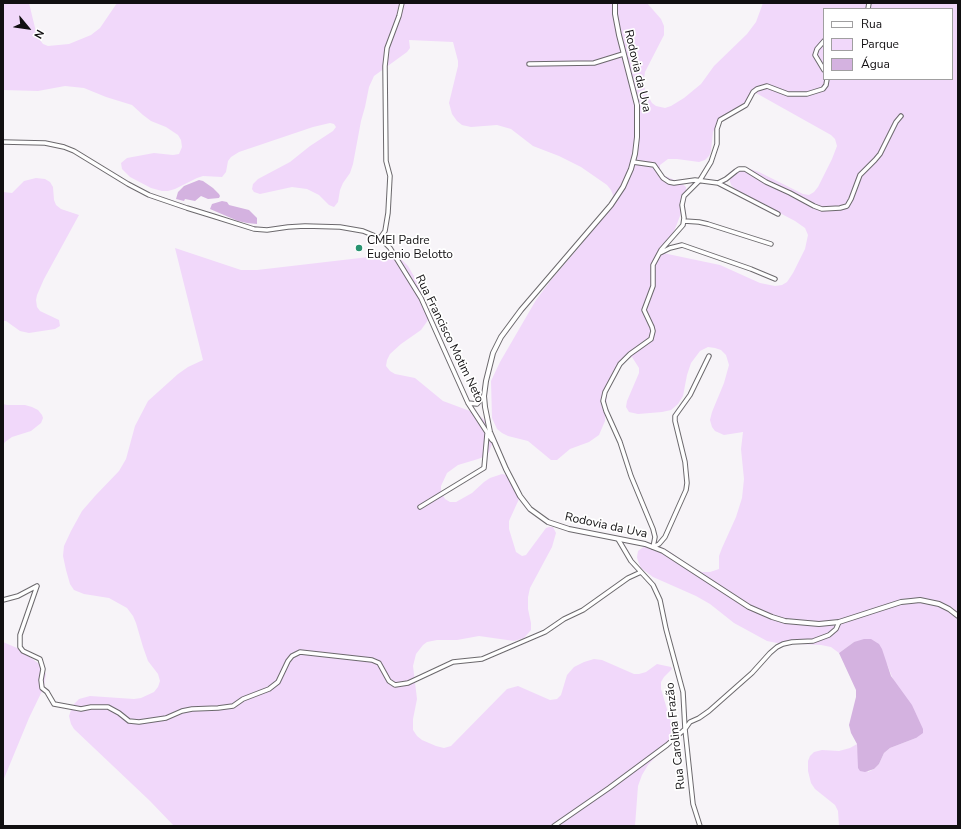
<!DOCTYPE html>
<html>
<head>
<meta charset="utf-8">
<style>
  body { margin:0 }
  #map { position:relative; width:961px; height:829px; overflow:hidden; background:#f7f4f8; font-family:"Nunito Sans",sans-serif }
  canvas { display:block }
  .frame { position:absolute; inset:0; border:4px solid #110f11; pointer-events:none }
  .legend { position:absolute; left:823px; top:8px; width:130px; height:72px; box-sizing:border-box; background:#fff; border:1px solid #a09fa0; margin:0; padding:5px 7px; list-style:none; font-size:12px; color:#110f11 }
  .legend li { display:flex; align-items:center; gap:8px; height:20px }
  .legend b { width:20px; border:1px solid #a09fa0 }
  .north { position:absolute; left:8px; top:8px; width:40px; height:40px; -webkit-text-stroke:3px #fff; paint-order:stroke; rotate:119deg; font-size:11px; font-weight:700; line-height:16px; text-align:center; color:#110f11 }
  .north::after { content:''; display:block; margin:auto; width:14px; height:18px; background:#110f11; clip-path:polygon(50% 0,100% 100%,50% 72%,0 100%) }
</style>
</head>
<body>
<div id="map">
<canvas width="961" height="829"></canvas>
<div class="frame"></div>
<ul class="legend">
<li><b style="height:5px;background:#fff"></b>Rua</li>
<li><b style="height:11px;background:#f1d8fa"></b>Parque</li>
<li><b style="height:11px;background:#d4b2e0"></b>Água</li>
</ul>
<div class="north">N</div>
</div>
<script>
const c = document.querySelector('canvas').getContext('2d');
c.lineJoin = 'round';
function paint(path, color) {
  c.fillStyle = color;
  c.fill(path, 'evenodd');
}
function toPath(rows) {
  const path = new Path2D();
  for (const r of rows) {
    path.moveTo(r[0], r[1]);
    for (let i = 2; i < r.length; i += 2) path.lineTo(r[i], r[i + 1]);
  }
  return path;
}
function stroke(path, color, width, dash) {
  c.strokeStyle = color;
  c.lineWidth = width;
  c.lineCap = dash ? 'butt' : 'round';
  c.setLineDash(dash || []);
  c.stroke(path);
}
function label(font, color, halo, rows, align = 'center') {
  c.font = font + ' "Nunito Sans",sans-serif';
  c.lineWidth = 3.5;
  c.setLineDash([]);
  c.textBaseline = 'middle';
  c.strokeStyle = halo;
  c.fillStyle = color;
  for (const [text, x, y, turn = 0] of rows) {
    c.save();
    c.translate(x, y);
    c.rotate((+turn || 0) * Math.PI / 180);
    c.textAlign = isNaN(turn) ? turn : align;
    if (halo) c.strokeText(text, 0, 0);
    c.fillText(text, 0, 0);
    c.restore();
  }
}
const green = toPath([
  [3,3,29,3,37,36,43,44,48,46,69,44,91,35,100,28,117,3,647,3,661,19,664,26,664,35,645,72,644,79,645,91,652,103,656,106,665,108,671,106,684,98,701,84,714,66,747,34,756,22,763,3,958,3,958,826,839,826,838,811,835,805,815,789,811,783,808,771,808,761,810,756,814,752,822,750,839,751,850,748,857,744,857,749,868,772,874,769,879,764,884,753,890,748,916,738,887,664,854,642,839,653,831,647,821,645,777,643,767,641,734,623,710,604,696,596,653,577,641,568,638,561,637,557,638,551,646,545,652,545,659,546,672,553,688,565,697,570,702,572,710,572,719,569,719,556,722,548,736,517,742,498,744,479,741,449,743,432,724,435,715,431,712,427,710,420,712,412,724,383,729,365,726,355,721,350,715,348,708,347,700,351,691,363,687,375,683,396,678,404,671,410,662,412,638,414,629,412,626,407,627,401,639,373,639,368,632,357,621,362,615,368,608,382,605,421,599,435,589,442,570,449,557,460,551,460,528,441,508,436,502,433,497,429,492,418,491,381,500,362,536,300,551,280,580,246,612,202,613,195,611,190,607,185,581,167,559,156,533,146,511,129,497,125,471,127,462,125,457,121,452,114,449,103,458,66,458,61,453,42,409,40,410,48,407,52,374,76,369,87,365,107,361,121,353,164,350,173,343,183,340,190,338,202,334,207,329,205,319,195,307,189,292,187,260,194,254,192,252,189,253,184,258,179,290,162,310,146,333,131,336,127,334,124,330,123,313,127,239,152,231,157,228,161,226,172,222,177,203,176,197,178,175,189,168,191,162,191,151,188,130,177,122,169,121,163,127,158,154,153,173,155,179,154,182,147,181,140,178,135,166,127,151,121,143,115,132,105,106,97,84,88,65,86,38,91,3,90],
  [824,9,952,9,952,79,824,79],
  [756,93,831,135,835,139,837,146,832,159,818,187,814,192,809,195,803,194,759,172,747,168,740,168,729,178,731,185,736,190,795,221,805,228,808,235,805,249,793,273,787,282,782,285,775,286,760,283,720,265,658,252,668,241,675,229,680,216,686,194,686,187,681,183,663,175,660,171,660,165,668,159,677,159,699,162,705,160,709,156,711,151,713,132,718,122,746,105],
  [36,178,45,179,50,182,53,187,54,200,56,205,61,209,79,215,44,279,37,295,36,300,37,307,40,311,59,320,60,326,55,329,29,333,20,331,6,321,3,321,3,192,12,193,24,181],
  [175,248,241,270,257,270,386,255,396,256,403,261,408,266,415,278,427,305,429,318,426,323,421,330,401,344,390,354,387,360,386,366,390,371,395,374,415,378,443,401,478,414,486,422,492,438,492,444,489,452,486,456,478,459,458,465,447,473,441,486,441,492,445,499,450,502,456,502,472,493,484,482,490,478,502,474,510,476,518,486,519,491,519,499,509,521,509,529,516,552,522,556,526,555,546,528,549,527,553,527,556,533,552,547,530,588,528,597,528,609,531,623,531,630,524,638,514,641,479,636,457,640,437,640,427,642,423,645,416,654,413,666,417,699,413,719,413,730,417,736,422,740,436,746,444,748,451,746,507,689,518,686,550,700,557,699,561,695,567,675,574,667,584,662,594,659,602,660,634,674,639,674,646,672,657,664,671,667,672,669,664,677,661,682,661,689,672,726,670,737,665,747,648,765,642,775,638,786,635,826,174,826,150,801,74,729,71,724,69,716,71,710,74,704,79,699,90,696,134,699,141,698,154,692,158,687,160,681,158,674,148,661,143,647,136,623,133,616,127,608,109,598,84,594,74,590,70,584,66,570,63,556,64,546,71,531,82,511,95,496,119,471,126,459,135,426,148,401,178,374,188,367,203,360],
  [3,404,7,405,25,405,32,407,38,410,42,415,43,418,41,423,31,431,12,437,5,442,3,445],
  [3,642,17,648,38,663,43,668,46,674,44,687,29,718,3,781]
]);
const water = toPath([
  [199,180,203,181,213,188,219,194,220,196,219,198,208,199,201,196,195,201,185,199,184,201,176,199,178,192,184,186],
  [222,201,227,202,229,205,249,210,257,218,257,224,247,223,238,221,210,209,212,204],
  [864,639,871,639,879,644,882,649,891,676,912,705,923,729,923,733,916,738,890,748,884,753,879,764,874,769,865,772,860,771,858,768,857,744,851,733,849,725,856,697,856,690,839,653,854,642]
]);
const minor = toPath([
  [868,9,869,3],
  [824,41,817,49,815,55,824,70],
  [529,64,594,63,623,54],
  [3,142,45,143,64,147,74,151,128,184,149,195,187,208,213,216,254,229,267,230,288,227,305,226,340,227,363,231,380,238,390,248,421,298,468,403,492,440],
  [633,162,654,165,663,178,669,182,674,183,695,180,718,183,778,214],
  [718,183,726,179,736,171,739,169,745,169,766,182,790,193,814,206,822,209,840,208,847,206,851,199,860,175,875,160,880,154,896,122,901,116],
  [684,221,699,222,708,224,771,244],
  [380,238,385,231,388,213,390,176,386,161,385,66,387,48,399,16,402,3],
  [660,253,670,248,682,245,751,269,775,279],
  [468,403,477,404,484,396],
  [420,507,484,468,487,434],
  [618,539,631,561,653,585,660,600,666,629,683,692,685,729,693,804,700,826],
  [653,547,655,537,653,529,631,476,620,442,606,411,603,401,605,392,620,364,630,354,651,339,653,331,652,327,644,310,653,286,653,265,661,250,683,225,684,218,682,205,684,196,700,180,711,162,717,144,717,129,720,120,746,105,753,92,757,89,767,86,788,94,807,94,823,89,826,85,827,79],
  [653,547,659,544,665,537,686,490,687,483,685,462,675,421,675,416,690,395,709,356],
  [37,586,20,635,20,647,23,651,40,659,43,669,41,680,42,688,47,692,54,704,81,709,91,707,108,707,119,713,129,721,139,722,166,718,182,711,192,709,218,708,233,706,243,699,269,689,278,682,288,661,292,656,300,652,372,660,379,663,389,681,395,685,408,683,453,662,482,659,545,632,564,619,583,610,628,578,641,572],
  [3,600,18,596,37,586],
  [554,826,609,788,667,745,685,729,690,722,699,718,709,711,752,673,770,653,777,647,783,644,792,642,813,641,829,635,836,629,839,622]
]);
const tertiary = toPath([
  [615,3,615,14,619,35,637,105,637,137,635,154,631,169,623,187,611,205,521,310,501,337,493,353,486,381,484,396,485,407,490,432,506,469,520,496,530,509,548,522,569,529,645,544,663,551,749,607,772,617,785,621,819,624,839,622,901,602,911,601,920,600,939,604,949,609,958,616]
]);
const markers = [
  [359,248,4,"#289270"]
];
const streetNames = [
  ["Rodovia da Uva",637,71,77],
  ["Rua Francisco Motim Neto",449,339,64],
  ["Rodovia da Uva",606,526,12],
  ["Rua Carolina Frazão",676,736,-96]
];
const poiNames = [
  ["CMEI Padre",367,241],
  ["Eugenio Belotto",367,255]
];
paint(green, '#f1d8fa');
paint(water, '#d4b2e0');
stroke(minor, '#6c696d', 5.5);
stroke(tertiary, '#6c696d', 6);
stroke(minor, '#fff', 3.5);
stroke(tertiary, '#fff', 4);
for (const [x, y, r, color] of markers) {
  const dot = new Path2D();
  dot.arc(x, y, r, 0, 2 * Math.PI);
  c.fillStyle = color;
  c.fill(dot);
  stroke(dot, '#fff', 1.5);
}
label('12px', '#110f11', '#fff', streetNames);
label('12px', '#110f11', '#fff', poiNames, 'left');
</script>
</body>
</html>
